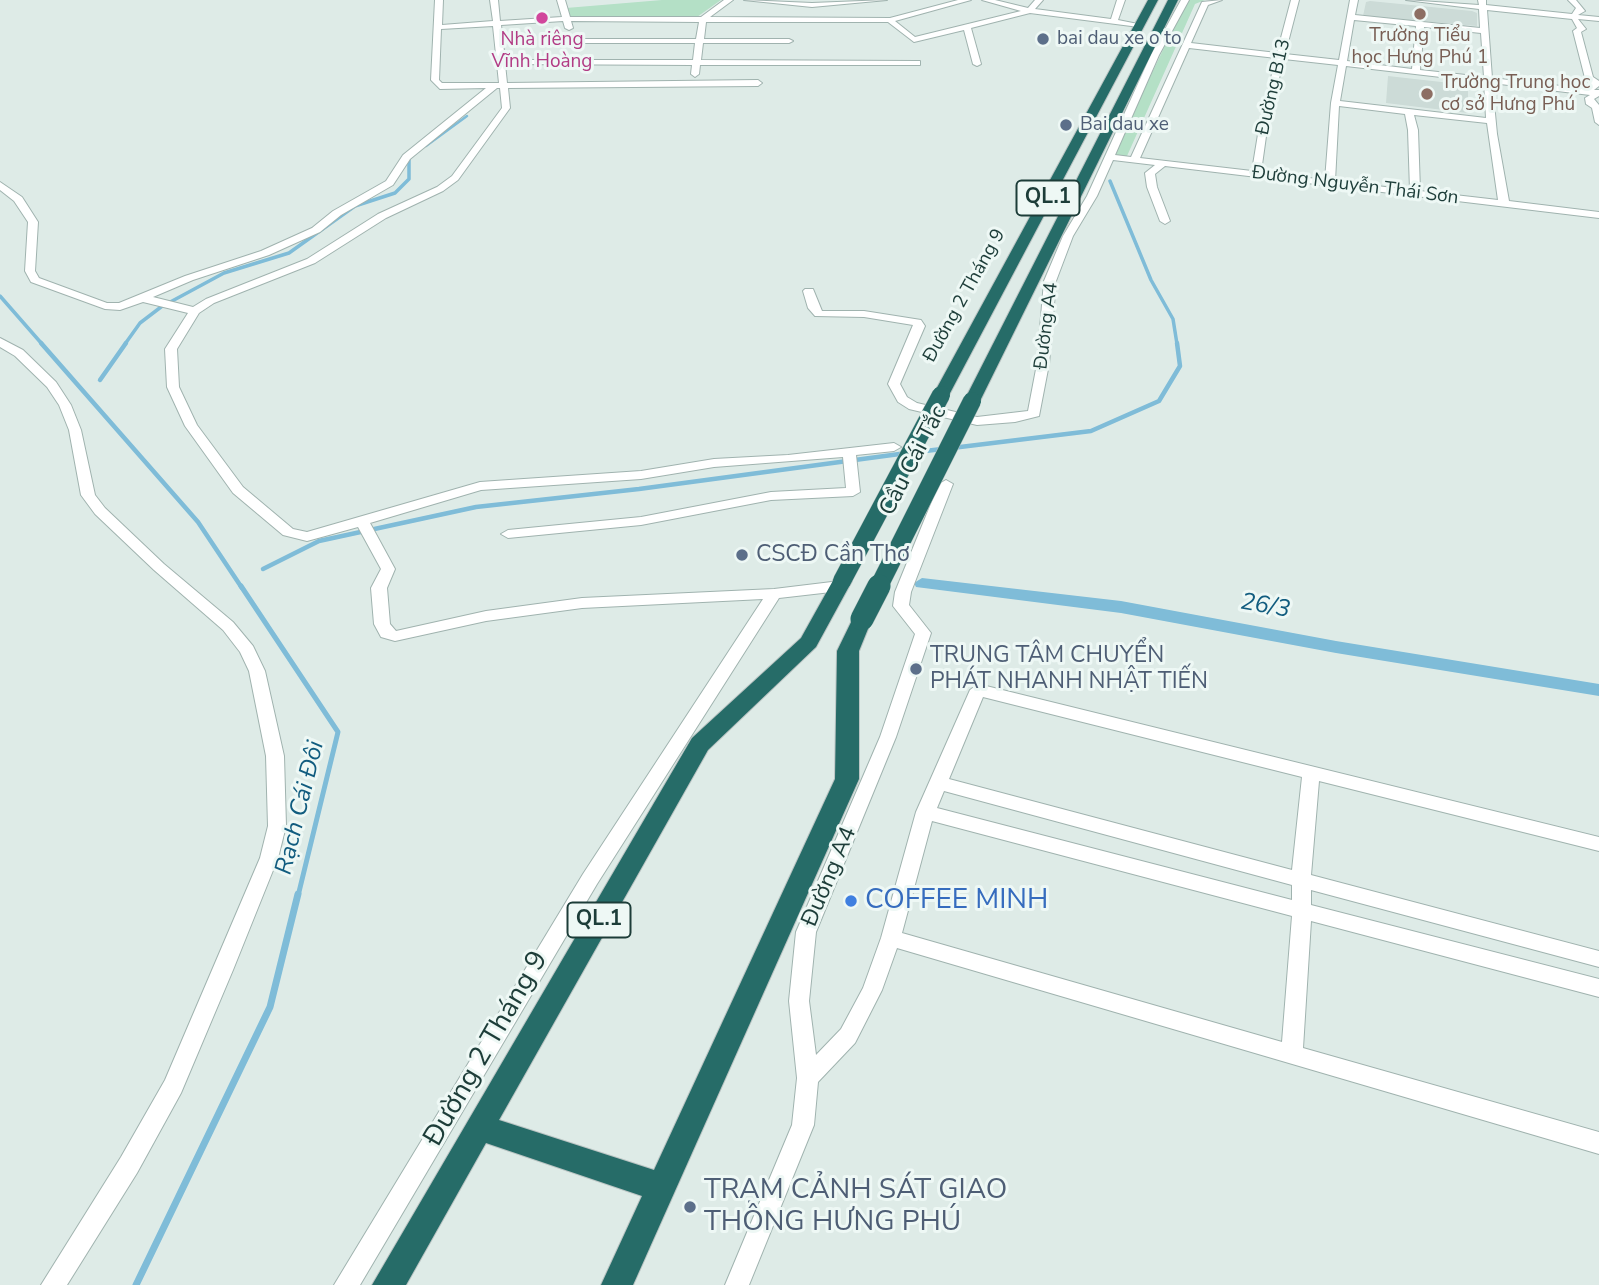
<!DOCTYPE html>
<html>
<head>
<meta charset="utf-8">
<style>
  body { margin:0 }
  canvas { display:block; background:#deebe7 }
</style>
</head>
<body>
<canvas width="1599" height="1285"></canvas>
<script>
const c = document.querySelector('canvas').getContext('2d');
c.lineJoin = 'round';
function paint(path, color) {
  c.fillStyle = color;
  c.fill(path, 'evenodd');
}
function toPath(rows) {
  const path = new Path2D();
  for (const r of rows) {
    path.moveTo(r[0], r[1]);
    for (let i = 2; i < r.length; i += 2) path.lineTo(r[i], r[i + 1]);
  }
  return path;
}
function stroke(path, color, width, dash) {
  c.strokeStyle = color;
  c.lineWidth = width;
  c.lineCap = dash ? 'butt' : 'round';
  c.setLineDash(dash || []);
  c.stroke(path);
}
function label(font, color, halo, rows, align = 'center') {
  c.font = font + ' "Nunito Sans",sans-serif';
  c.lineWidth = 6;
  c.setLineDash([]);
  c.textBaseline = 'middle';
  c.strokeStyle = halo;
  c.fillStyle = color;
  for (const [text, x, y, turn = 0] of rows) {
    c.save();
    c.translate(x, y);
    c.rotate((+turn || 0) * Math.PI / 180);
    c.textAlign = isNaN(turn) ? turn : align;
    if (halo) c.strokeText(text, 0, 0);
    c.fillText(text, 0, 0);
    c.restore();
  }
}
const built = toPath([
  [1370,1,1472,11,1477,13,1477,26,1363,16,1366,2],
  [1388,76,1468,85,1468,113,1386,103]
]);
const green = toPath([
  [662,0,721,0,697,17,572,17,567,16,566,8],
  [1187,0,1205,0,1195,4,1127,156,1117,156,1113,154]
]);
const streamFar4 = toPath([
  [426,146,467,116]
]);
const streamFar3 = toPath([
  [1110,181,1151,280,1173,319,1177,344],
  [0,296,42,344],
  [125,344,140,323,161,307,224,273,289,253,355,206,395,193,409,179,409,158,412,156]
]);
const streamFar2 = toPath([
  [41,343,198,522,242,588],
  [100,380,126,343],
  [952,448,1091,431,1159,401,1180,366,1177,343],
  [917,452,942,449],
  [263,569,319,541,476,507,639,489,907,453]
]);
const streamFar1 = toPath([
  [241,586,338,732,298,896]
]);
const stream = toPath([
  [136,1285,270,1007,298,894]
]);
const canal = toPath([
  [922,578,1121,601,1336,641,1599,684,1599,696,1336,653,1121,613,916,587,914,583,922,578]
]);
const minor = toPath([
  [435,0,443,0,442,25,493,21,490,0,498,0,500,21,562,17,557,0,565,0,570,17,701,17,724,0,733,0,710,17,890,18,958,0,971,0,895,21,915,37,1021,11,982,0,995,0,1028,8,1035,0,1043,0,1035,9,1111,19,1117,0,1125,0,1118,20,1143,25,1139,27,1030,13,971,28,981,64,977,66,973,64,964,30,914,42,888,22,706,22,704,39,789,39,793,41,789,43,703,43,701,60,917,61,920,61,920,65,700,65,699,74,695,77,691,74,692,65,505,64,507,83,758,80,762,83,758,86,508,88,510,108,458,180,443,191,386,218,315,263,214,303,199,313,177,349,179,387,197,425,243,487,293,529,307,532,480,482,641,471,714,459,788,455,894,443,901,447,894,451,856,455,860,492,853,496,771,500,641,525,508,538,501,534,508,530,641,517,771,492,846,488,843,457,714,467,641,479,481,490,370,523,395,569,387,588,390,624,396,631,486,611,582,598,774,589,840,581,848,586,840,591,779,598,597,884,360,1285,334,1285,583,874,763,599,582,608,486,621,395,641,381,637,374,624,371,588,381,569,358,527,307,541,283,535,233,493,185,426,167,387,165,349,188,313,143,302,120,310,105,309,31,282,25,271,28,222,14,201,0,190,0,182,22,197,38,222,35,271,39,278,107,303,119,303,185,276,261,251,312,228,333,211,386,181,403,155,486,88,440,89,431,80,435,0],
  [563,21,565,28,569,30,573,28,571,21,699,22,696,39,572,39,568,41,572,43,695,43,693,60,505,60,501,25,563,21],
  [493,26,499,83,442,83,439,80,441,29,493,26],
  [497,88,500,88,502,108,452,176,437,187,378,214,307,259,206,299,193,307,153,297,193,280,269,255,320,232,341,215,393,185,410,159,497,88],
  [744,0,812,3,887,0,812,7,744,0],
  [1181,0,1189,0,1159,55,1115,155,1131,157,1202,2,1222,0,1208,5,1191,43,1277,53,1291,0,1299,0,1285,54,1339,60,1350,0,1358,0,1355,15,1480,28,1479,9,1406,0,1479,5,1478,0,1486,0,1486,5,1572,14,1576,8,1568,0,1576,0,1585,11,1578,15,1599,17,1599,21,1578,19,1586,29,1581,32,1593,77,1599,81,1599,86,1594,90,1599,90,1599,96,1594,99,1599,105,1599,125,1595,122,1592,108,1586,104,1585,98,1590,95,1492,83,1497,134,1509,201,1599,212,1599,218,1165,166,1155,174,1157,187,1170,221,1165,224,1160,221,1147,187,1145,173,1155,165,1113,160,1097,196,1073,236,1056,281,1049,364,1039,416,1015,422,977,425,909,409,898,402,888,384,913,325,864,317,815,316,808,308,803,291,805,289,813,289,822,311,864,311,921,320,925,326,900,384,907,397,917,403,977,417,1028,411,1037,364,1044,281,1063,236,1087,196,1151,55,1181,0],
  [1487,10,1572,19,1577,28,1573,31,1585,78,1591,85,1587,89,1492,78,1487,10],
  [1354,20,1416,26,1412,69,1347,61,1354,20],
  [1424,27,1481,33,1484,77,1420,70,1424,27],
  [1189,48,1276,58,1260,122,1252,171,1140,158,1189,48],
  [1284,59,1338,65,1331,103,1325,180,1261,172,1268,122,1284,59],
  [1346,66,1484,82,1486,118,1340,101,1346,66],
  [1339,106,1405,114,1408,130,1410,190,1335,181,1339,106],
  [1414,115,1487,123,1498,200,1420,191,1418,130,1414,115],
  [0,338,23,350,56,382,71,405,81,430,95,495,105,508,164,564,233,622,253,646,265,671,284,756,286,826,278,858,233,970,181,1093,137,1173,67,1285,41,1285,121,1157,165,1080,260,858,268,826,266,756,249,671,240,652,223,630,154,570,95,514,81,495,69,430,59,405,47,387,15,356,0,347,0,338],
  [946,480,953,484,911,592,909,605,931,633,896,737,816,932,809,1001,816,1055,841,1029,863,988,881,938,916,812,970,690,978,684,1599,837,1599,851,1319,781,1311,875,1599,951,1599,967,1311,890,1311,905,1599,979,1599,997,1311,921,1303,1048,1599,1132,1599,1154,897,948,882,990,855,1043,818,1082,814,1125,749,1285,725,1285,792,1125,797,1078,789,1001,796,932,880,737,915,634,893,606,895,592,939,484,946,480],
  [983,697,1302,777,1292,870,949,779,983,697],
  [944,791,1292,885,1292,900,937,808,944,791],
  [932,821,1292,916,1282,1042,902,933,932,821]
]);
const highway = toPath([
  [1148,0,1158,0,949,395,947,399,935,399,933,395,1148,0],
  [1168,0,1178,0,980,401,978,405,966,405,964,401,1168,0],
  [842,575,849,577,852,581,816,647,708,750,499,1120,654,1170,835,779,837,651,855,614,869,614,872,619,859,651,859,779,633,1285,601,1285,642,1196,486,1143,406,1285,372,1285,692,738,801,638,835,577,842,575]
]);
const highwayBridgeFar1 = toPath([
  [842,581,941,395],
  [878,588,972,401]
]);
const highwayBridge = toPath([
  [862,619,879,586]
]);
const markers = [
  [1420,14,7,"#8d6e63"],
  [542,18,7,"#d1479c"],
  [1043,39,7,"#5c6f8a"],
  [1427,94,7,"#8d6e63"],
  [1066,125,7,"#5c6f8a"],
  [742,555,7,"#5c6f8a"],
  [916,669,7,"#5c6f8a"],
  [851,901,7,"#3f7fe0"],
  [690,1207,7,"#5c6f8a"]
];
const farEducationnames = [
  ["Trường Tiểu",1420,36],
  ["học Hưng Phú 1",1420,58],
  ["Trường Trung học",1441,83,"left"],
  ["cơ sở Hưng Phú",1441,105,"left"]
];
const farServicenames = [
  ["bai dau xe o to",1057,39],
  ["Bai dau xe",1080,125]
];
const farHotelnames = [
  ["Nhà riêng",542,40],
  ["Vĩnh Hoàng",542,62]
];
const farStreetnames = [
  ["Đường B13",1274,87,-77],
  ["Đường Nguyễn Thái Sơn",1355,186,7],
  ["Đường 2 Tháng 9",965,296,-61],
  ["Đường A4",1047,326,-83]
];
const shields = [
  [1048,198,63],
  [599,920,63]
];
const shieldNames = [
  ["QL.1",1048,198],
  ["QL.1",599,920]
];
const streetNames = [
  ["Cầu Cái Tắc",914,461,-63],
  ["Đường A4",830,877,-67]
];
const serviceNames = [
  ["CSCĐ Cần Thơ",756,555],
  ["TRUNG TÂM CHUYỂN",930,656],
  ["PHÁT NHANH NHẬT TIẾN",930,682]
];
const waterNames = [
  ["26/3",1265,607,10],
  ["Rạch Cái Đôi",301,808,-76]
];
const nearShopnames = [
  ["COFFEE MINH",865,901]
];
const nearStreetnames = [
  ["Đường 2 Tháng 9",487,1049,-60]
];
const nearServicenames = [
  ["TRẠM CẢNH SÁT GIAO",704,1191],
  ["THÔNG HƯNG PHÚ",704,1223]
];
paint(built, '#ccdbd7');
paint(green, '#b4e0c6');
stroke(streamFar4, '#7fbcd8', 2.5);
stroke(streamFar3, '#7fbcd8', 3.5);
stroke(streamFar2, '#7fbcd8', 4.5);
stroke(streamFar1, '#7fbcd8', 5);
stroke(stream, '#7fbcd8', 7);
paint(canal, '#7fbcd8');
stroke(minor, '#a0b3af', 2);
stroke(highway, '#bbc5c4', 2);
paint(minor, '#fff');
paint(highway, '#266c68');
stroke(highwayBridgeFar1, '#bbc5c4', 19, []);
stroke(highwayBridge, '#bbc5c4', 24, []);
stroke(highwayBridgeFar1, '#266c68', 18);
stroke(highwayBridge, '#266c68', 23);
for (const [x, y, r, color] of markers) {
  const dot = new Path2D();
  dot.arc(x, y, r, 0, 2 * Math.PI);
  c.fillStyle = color;
  c.fill(dot);
  stroke(dot, '#eef8f5', 2.5);
}
label('19px', '#785e54', '#eef8f5', farEducationnames);
label('19px', '#4e5e75', '#eef8f5', farServicenames, 'left');
label('19px', '#b23c85', '#eef8f5', farHotelnames);
label('19px', '#1d3d39', '#eef8f5', farStreetnames);
for (const [x, y, w] of shields) {
  const box = new Path2D();
  box.roundRect(x - w / 2, y - 17.5, w, 35, 5);
  c.fillStyle = '#eef8f5';
  c.fill(box);
  stroke(box, '#1d3d39', 2);
}
label('bold 21px', '#1d3d39', null, shieldNames);
label('23px', '#1d3d39', '#eef8f5', streetNames);
label('23px', '#4e5e75', '#eef8f5', serviceNames, 'left');
label('italic 24px', '#115c7f', '#eef8f5', waterNames);
label('28px', '#366cbe', '#eef8f5', nearShopnames, 'left');
label('28px', '#1d3d39', '#eef8f5', nearStreetnames);
label('28px', '#4e5e75', '#eef8f5', nearServicenames, 'left');
</script>
</body>
</html>
